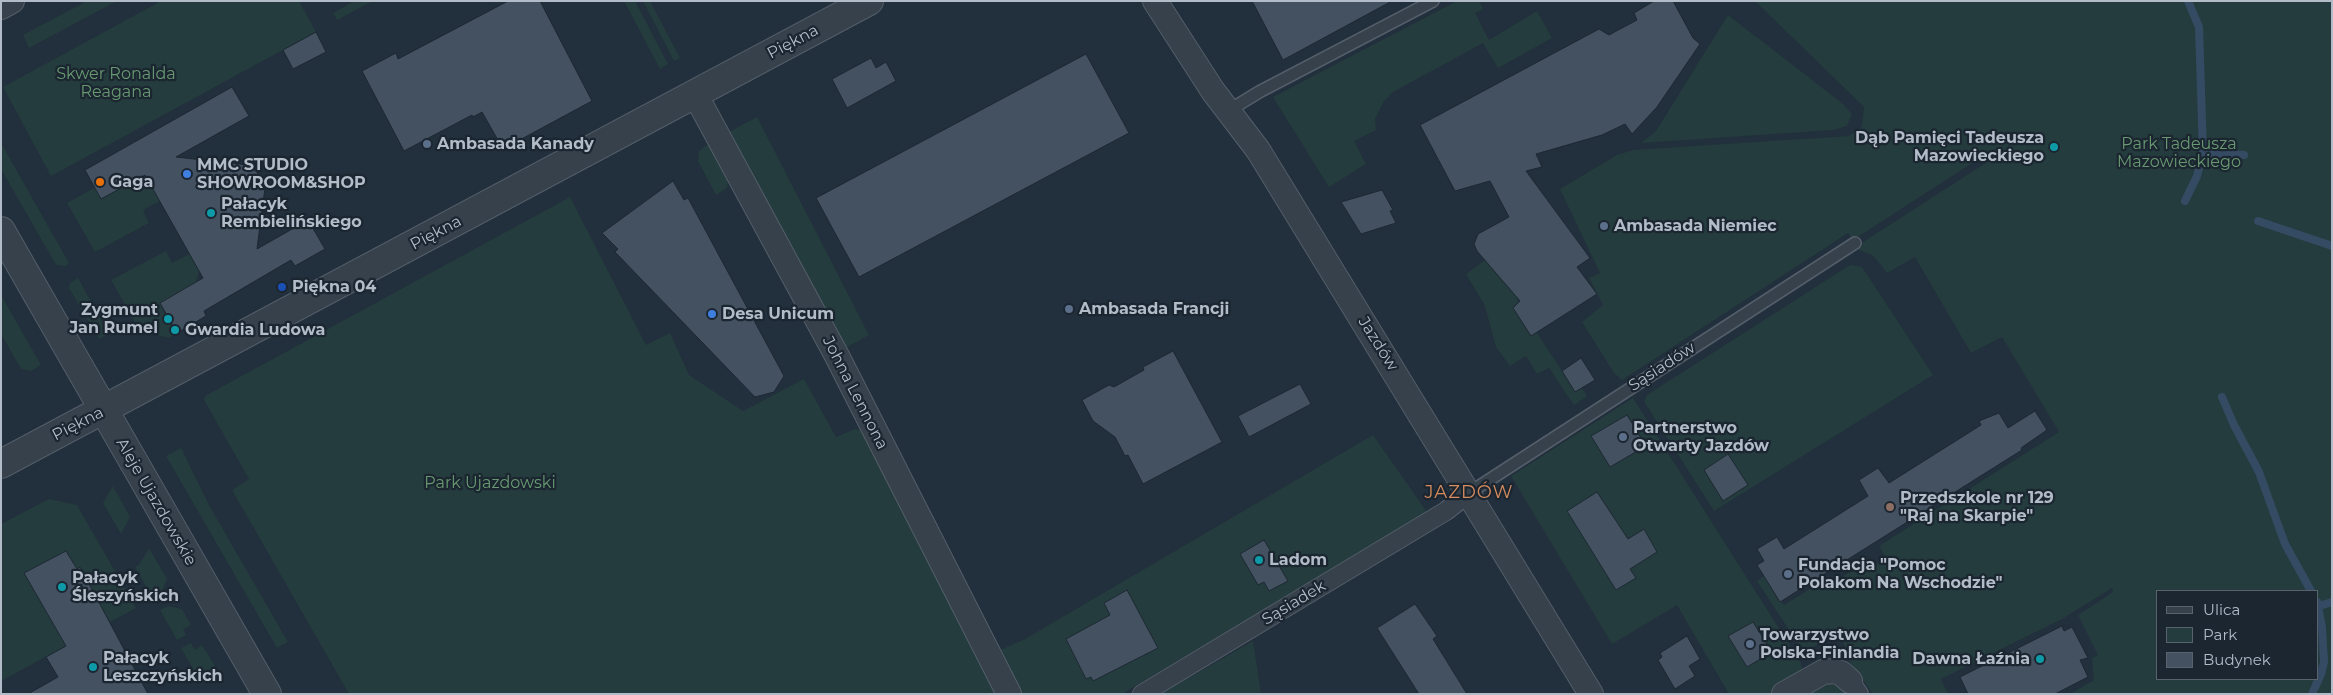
<!DOCTYPE html>
<html>
<head>
<meta charset="utf-8">
<style>
  body { margin:0 }
  #map { position:relative; width:2333px; height:695px; overflow:hidden; background:#222f3c; font-family:Montserrat,sans-serif }
  canvas { display:block }
  .frame { position:absolute; inset:0; border:2px solid #b2bbc8; pointer-events:none }
  .legend { position:absolute; left:2156px; top:590px; width:162px; height:90px; box-sizing:border-box; background:#1b2631; border:1px solid #57626d; margin:0; padding:6px 9px; list-style:none; font-size:15px; color:#b2bbc8 }
  .legend li { display:flex; align-items:center; gap:10px; height:25px }
  .legend b { width:25px; border:1px solid #57626d }
</style>
</head>
<body>
<div id="map">
<canvas width="2333" height="695"></canvas>
<div class="frame"></div>
<ul class="legend">
<li><b style="height:6px;background:#36414c"></b>Ulica</li>
<li><b style="height:14px;background:#243c3d"></b>Park</li>
<li><b style="height:14px;background:#435160"></b>Budynek</li>
</ul>
</div>
<script>
const c = document.querySelector('canvas').getContext('2d');
c.lineJoin = 'round';
function paint(path, color) {
  c.fillStyle = color;
  c.fill(path, 'evenodd');
}
function toPath(rows) {
  const path = new Path2D();
  for (const r of rows) {
    path.moveTo(r[0], r[1]);
    for (let i = 2; i < r.length; i += 2) path.lineTo(r[i], r[i + 1]);
  }
  return path;
}
function stroke(path, color, width, dash) {
  c.strokeStyle = color;
  c.lineWidth = width;
  c.lineCap = dash ? 'butt' : 'round';
  c.setLineDash(dash || []);
  c.stroke(path);
}
function label(font, color, halo, rows, align = 'center') {
  c.font = font + ' Montserrat,sans-serif';
  c.lineWidth = 4.5;
  c.setLineDash([]);
  c.textBaseline = 'middle';
  c.strokeStyle = halo;
  c.fillStyle = color;
  for (const [text, x, y, turn = 0] of rows) {
    c.save();
    c.translate(x, y);
    c.rotate((+turn || 0) * Math.PI / 180);
    c.textAlign = isNaN(turn) ? turn : align;
    if (halo) c.strokeText(text, 0, 0);
    c.fillText(text, 0, 0);
    c.restore();
  }
}
const green = toPath([
  [87,1,117,1,29,48,23,35],
  [161,1,299,1,316,32,51,176,3,87],
  [354,1,373,1,337,20,333,13],
  [624,1,635,1,668,64,660,69],
  [643,1,650,1,680,58,674,61],
  [1457,1,1479,1,1483,9,1475,13,1489,40,1537,11,1552,38,1498,68,1483,43,1393,92,1384,101,1375,119,1376,130,1354,141,1366,164,1329,187,1273,97],
  [1755,1,2332,1,2332,694,2070,694,2094,680,2092,658,2098,655,2078,615,2113,592,2112,588,2062,619,1941,679,1948,694,1873,694,1842,652,1847,649,1836,633,1804,653,1757,581,1764,576,1784,605,1820,583,1824,588,1850,572,1854,571,1860,574,1886,558,1879,546,2059,432,2002,337,1971,353,1915,257,1887,273,1877,260,1870,254,1859,250,1857,246,1995,157,1999,157,1994,149,1853,240,1848,233,1622,380,1614,373,1582,322,1603,305,1589,278,1600,273,1560,189,1617,155,1633,150,1849,136,1862,126,1864,107],
  [2157,591,2317,591,2317,679,2157,679],
  [1728,15,1842,103,1852,114,1847,126,1833,130,1641,143,1656,131],
  [757,117,869,335,845,348,729,132],
  [1,143,69,263,66,266,56,265,1,169],
  [709,143,728,181,727,188,716,195,698,161,699,151],
  [138,178,149,181,160,201,143,210,149,223,95,252,67,203,94,188,102,199],
  [570,197,646,345,670,333,689,375,743,411,804,379,836,437,855,429,865,431,1001,694,349,694,232,490,249,479,204,400,205,396],
  [166,251,172,263,189,254,199,271,195,286,162,309,177,333,169,338,140,331,111,280],
  [1485,260,1517,297,1518,302,1513,308,1531,336,1537,333,1575,391,1582,388,1587,396,1574,405,1549,368,1537,374,1526,356,1510,366,1496,347,1485,306,1466,274],
  [1850,265,1862,267,1933,375,1714,511,1645,403,1645,399,1647,395],
  [78,278,109,334,99,339,69,288,70,283],
  [1,295,41,365,31,371,21,369,1,334],
  [1633,398,1801,663,1803,674,1770,694,1729,694,1677,605,1612,644,1511,476],
  [1373,435,1427,512,1122,694,1022,694,998,651,1025,639],
  [181,448,209,505,288,642,277,648,166,456],
  [113,486,130,517,121,534,103,503],
  [49,499,77,505,136,608,1,681,1,524],
  [149,548,167,579,161,593,153,598,135,567,139,565],
  [168,606,182,609,191,625,183,629,186,635,177,640,160,610],
  [1253,641,1261,694,1161,694],
  [191,643,195,650,202,645,215,666,211,679,202,684,181,648],
  [1828,680,1838,685,1845,694,1795,694]
]);
const stream = toPath([
  [2203,153,2244,155],
  [2185,201,2197,176,2203,153,2199,27,2188,1],
  [2258,221,2332,246],
  [2222,397,2234,425,2259,472,2285,544,2311,591],
  [2319,606,2332,602],
  [2312,694,2321,674,2324,662,2322,627,2317,602]
]);
const building = toPath([
  [508,1,540,1,592,101,503,149,482,112,473,117,472,115,404,151,362,71,396,53,398,59,508,1],
  [1252,1,1392,1,1283,60,1252,1],
  [1654,1,1673,1,1693,38,1700,44,1657,107,1632,134,1625,124,1602,135,1536,154,1542,167,1526,171,1590,258,1577,267,1597,294,1531,336,1513,308,1520,301,1477,251,1474,244,1478,234,1509,217,1490,181,1455,191,1420,125,1599,29,1609,35,1637,20,1634,13,1654,1],
  [316,32,326,52,293,69,283,50,316,32],
  [1086,54,1129,133,859,277,816,198,1086,54],
  [871,58,876,68,886,62,896,81,847,108,832,79,871,58],
  [232,87,249,116,176,157,248,165,257,172,265,188,257,249,308,220,325,249,295,266,291,260,204,311,206,316,177,333,160,303,203,278,145,175,101,199,85,170,232,87],
  [673,181,684,200,688,198,784,376,774,392,755,397,615,252,618,249,602,233,673,181],
  [1382,190,1393,210,1390,211,1396,223,1361,234,1341,202,1382,190],
  [1173,351,1222,442,1143,484,1128,455,1125,456,1115,437,1093,421,1082,400,1109,385,1114,387,1144,370,1143,367,1173,351],
  [1581,358,1595,380,1575,392,1562,371,1581,358],
  [1300,384,1311,404,1249,437,1238,416,1300,384],
  [2035,411,2047,430,2021,448,2022,450,1780,602,1757,565,1764,561,1757,549,1777,537,1784,549,1868,496,1859,480,1878,468,1889,483,1981,425,1979,421,1999,413,2008,428,2035,411],
  [1627,415,1646,446,1610,467,1591,436,1627,415],
  [1728,454,1748,485,1723,501,1704,470,1728,454],
  [1597,492,1628,539,1644,529,1657,552,1630,569,1636,578,1616,590,1567,511,1597,492],
  [1264,540,1288,581,1269,591,1264,582,1258,585,1240,554,1264,540],
  [66,551,77,569,80,567,148,694,28,694,58,677,46,657,66,646,24,573,66,551],
  [1127,590,1158,648,1093,681,1091,677,1086,679,1066,639,1110,615,1104,603,1127,590],
  [1415,604,1437,636,1433,639,1467,694,1419,694,1377,628,1415,604],
  [1753,622,1772,652,1747,667,1728,636,1753,622],
  [2062,626,2064,631,2072,627,2088,658,2080,660,2088,677,2055,694,1968,694,1960,677,2062,626],
  [1687,636,1700,659,1689,666,1695,676,1675,689,1658,660,1662,657,1660,653,1687,636]
]);
const service = toPath([
  [1228,111,1259,92,1433,1],
  [1469,493,1855,243]
]);
const pedestrian = toPath([
  [1850,681,1859,694],
  [1142,694,1446,511,1469,493]
]);
const minor = toPath([
  [1155,1,1213,91,1258,150,1591,694],
  [1,7,12,1],
  [695,94,837,356,1009,694],
  [1784,694,1823,672,1833,671,1841,673,1850,681]
]);
const tertiary = toPath([
  [1,231,267,694],
  [1,464,869,1]
]);
const markers = [
  [427,144,5,"#5c6f8a"],
  [2054,147,5,"#0f9aa8"],
  [187,174,5,"#3f7fe0"],
  [100,182,5,"#e8710a"],
  [211,213,5,"#0f9aa8"],
  [1604,226,5,"#5c6f8a"],
  [282,287,5,"#1a4fb4"],
  [1069,309,5,"#5c6f8a"],
  [712,314,5,"#3f7fe0"],
  [168,319,5,"#0f9aa8"],
  [175,330,5,"#0f9aa8"],
  [1623,437,5,"#5c6f8a"],
  [1890,507,5,"#8d6e63"],
  [1259,560,5,"#0f9aa8"],
  [1788,574,5,"#5c6f8a"],
  [62,587,5,"#0f9aa8"],
  [1750,644,5,"#5c6f8a"],
  [2040,659,5,"#0f9aa8"],
  [93,667,5,"#0f9aa8"]
];
const streetNames = [
  ["Piękna",793,42,-28],
  ["Piękna",436,233,-28],
  ["Jazdów",1378,344,58],
  ["Sąsiadów",1662,367,-33],
  ["Johna Lennona",855,393,63],
  ["Piękna",78,424,-27],
  ["Aleje Ujazdowskie",156,502,60],
  ["Sąsiadek",1294,603,-31]
];
const parkNames = [
  ["Skwer Ronalda",116,74],
  ["Reagana",116,92],
  ["Park Tadeusza",2179,144],
  ["Mazowieckiego",2179,162],
  ["Park Ujazdowski",490,483]
];
const poiNames = [
  ["Dąb Pamięci Tadeusza",2044,138,"right"],
  ["Mazowieckiego",2044,156,"right"],
  ["Ambasada Kanady",437,144],
  ["MMC STUDIO",197,165],
  ["SHOWROOM&SHOP",197,183],
  ["Gaga",110,182],
  ["Pałacyk",221,204],
  ["Rembielińskiego",221,222],
  ["Ambasada Niemiec",1614,226],
  ["Piękna 04",292,287],
  ["Ambasada Francji",1079,309],
  ["Zygmunt",158,310,"right"],
  ["Jan Rumel",158,328,"right"],
  ["Desa Unicum",722,314],
  ["Gwardia Ludowa",185,330],
  ["Partnerstwo",1633,428],
  ["Otwarty Jazdów",1633,446],
  ["Przedszkole nr 129",1900,498],
  ["\"Raj na Skarpie\"",1900,516],
  ["Ladom",1269,560],
  ["Fundacja \"Pomoc",1798,565],
  ["Polakom Na Wschodzie\"",1798,583],
  ["Pałacyk",72,578],
  ["Śleszyńskich",72,596],
  ["Towarzystwo",1760,635],
  ["Polska-Finlandia",1760,653],
  ["Pałacyk",103,658],
  ["Leszczyńskich",103,676],
  ["Dawna Łaźnia",2030,659,"right"]
];
const neighbourhoodNames = [
  ["JAZDÓW",1469,493]
];
paint(green, '#243c3d');
stroke(stream, '#354b64', 8);
paint(building, '#435160');
stroke(building, '#1d2833', 1);
stroke(service, '#545e6a', 14);
stroke(pedestrian, '#545e6a', 20);
stroke(minor, '#545e6a', 26);
stroke(tertiary, '#545e6a', 30);
stroke(service, '#36414c', 11);
stroke(pedestrian, '#36414c', 18);
stroke(minor, '#36414c', 24);
stroke(tertiary, '#36414c', 28);
for (const [x, y, r, color] of markers) {
  const dot = new Path2D();
  dot.arc(x, y, r, 0, 2 * Math.PI);
  c.fillStyle = color;
  c.fill(dot);
  stroke(dot, '#1b2631', 2);
}
label('16px', '#b2bbc8', '#1b2631', streetNames);
label('16px', '#689971', '#1b2631', parkNames);
label('bold 16px', '#b2bbc8', '#1b2631', poiNames, 'left');
c.letterSpacing = '1px';
label('18px', '#d68c5e', '#1b2631', neighbourhoodNames);
c.letterSpacing = '0px';
</script>
</body>
</html>
